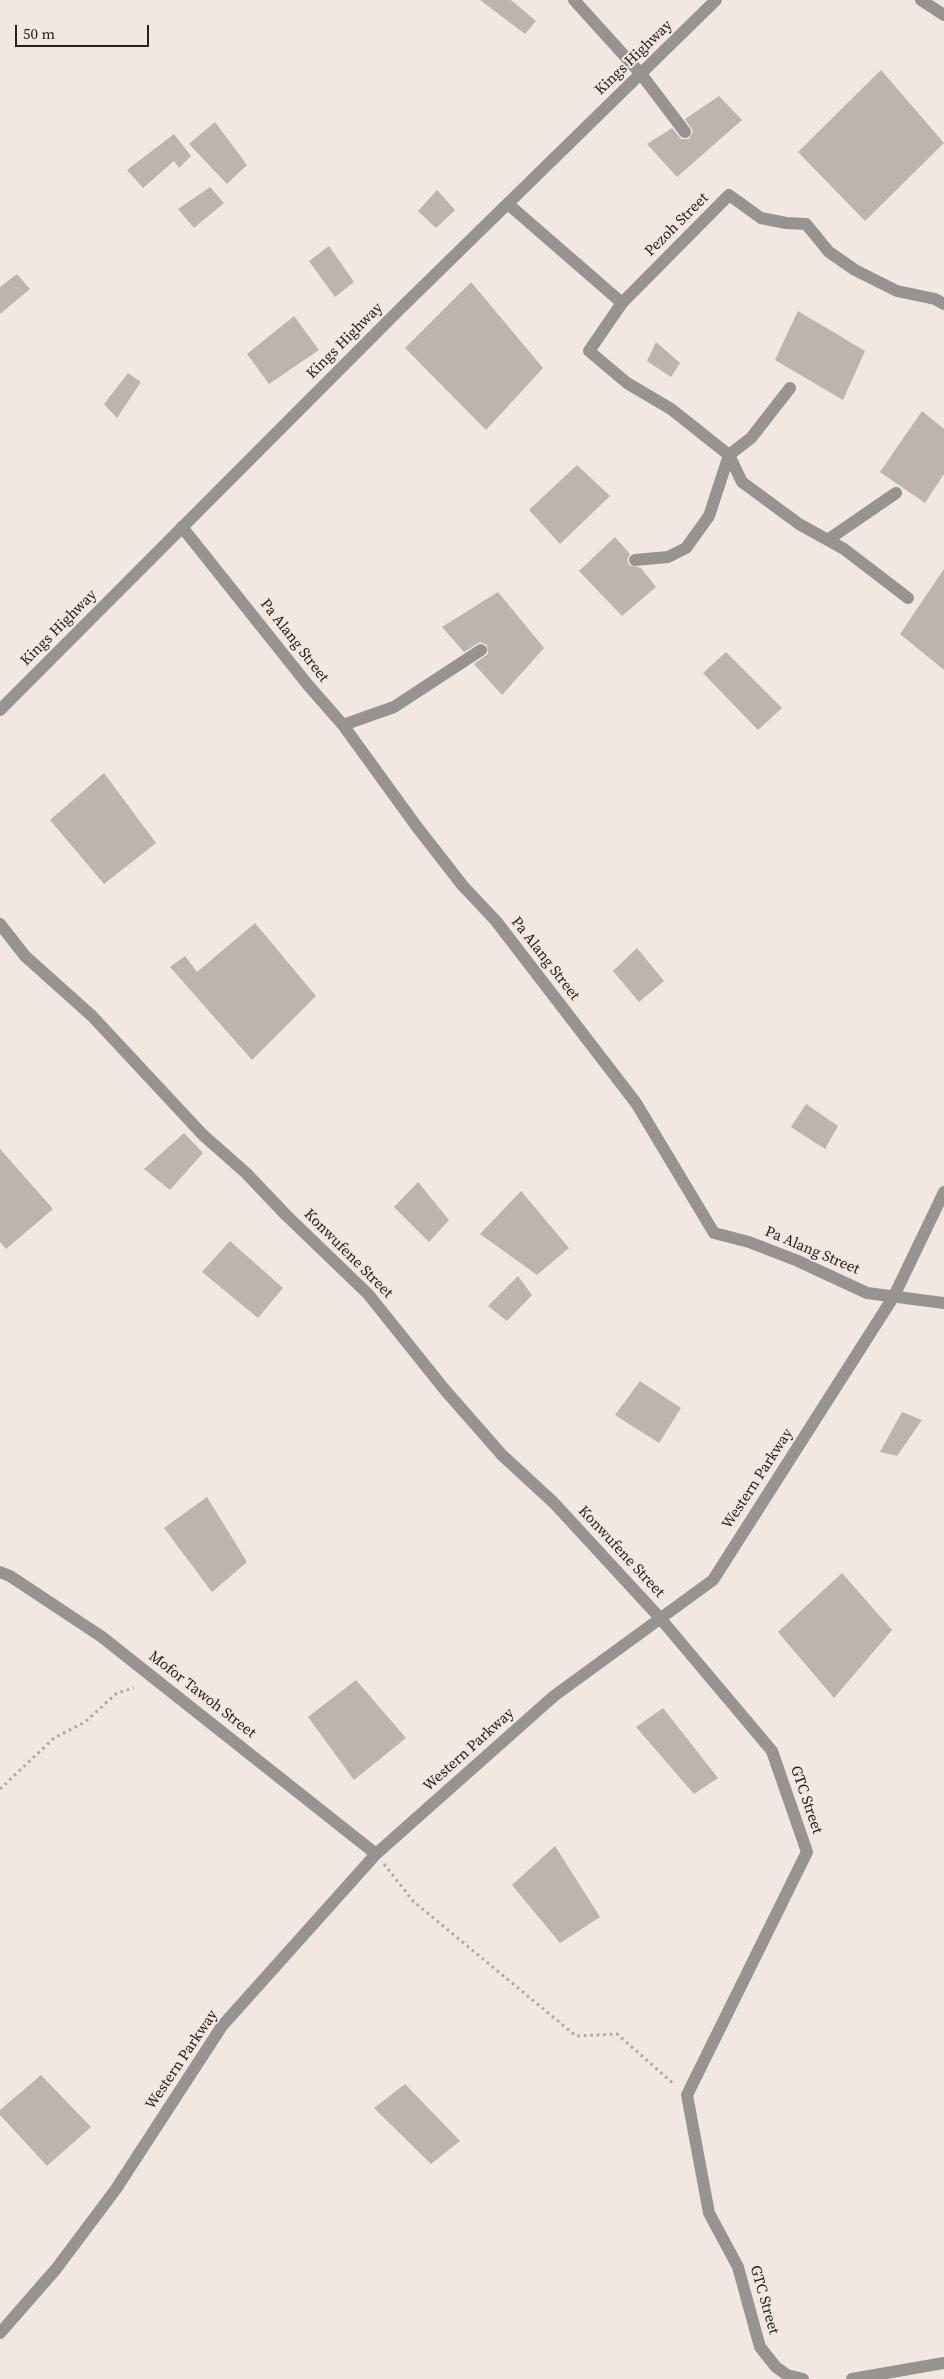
<!DOCTYPE html>
<html>
<head>
<meta charset="utf-8">
<style>
  body { margin:0 }
  #map { position:relative; width:944px; height:2379px; overflow:hidden; background:#f2e8e1; font-family:"Source Serif 4",serif }
  canvas { display:block }
  .scale { position:absolute; left:15px; top:25px; width:134px; height:22px; box-sizing:border-box; border:2px solid #24211e; border-top:0; padding-left:6px; font-size:15px; line-height:18px; white-space:nowrap; color:#24211e; -webkit-text-stroke:4px #f2e8e1; paint-order:stroke }
</style>
</head>
<body>
<div id="map">
<canvas width="944" height="2379"></canvas>
<div class="scale">50 m</div>
</div>
<script>
const c = document.querySelector('canvas').getContext('2d');
c.lineJoin = 'round';
function paint(path, color) {
  c.fillStyle = color;
  c.fill(path, 'evenodd');
}
function toPath(rows) {
  const path = new Path2D();
  for (const r of rows) {
    path.moveTo(r[0], r[1]);
    for (let i = 2; i < r.length; i += 2) path.lineTo(r[i], r[i + 1]);
  }
  return path;
}
function stroke(path, color, width, dash) {
  c.strokeStyle = color;
  c.lineWidth = width;
  c.lineCap = dash ? 'butt' : 'round';
  c.setLineDash(dash || []);
  c.stroke(path);
}
function label(font, color, halo, rows, align = 'center') {
  c.font = font + ' "Source Serif 4",serif';
  c.lineWidth = 4;
  c.setLineDash([]);
  c.textBaseline = 'middle';
  c.strokeStyle = halo;
  c.fillStyle = color;
  for (const [text, x, y, turn = 0] of rows) {
    c.save();
    c.translate(x, y);
    c.rotate((+turn || 0) * Math.PI / 180);
    c.textAlign = isNaN(turn) ? turn : align;
    if (halo) c.strokeText(text, 0, 0);
    c.fillText(text, 0, 0);
    c.restore();
  }
}
const building = toPath([
  [480,0,511,0,536,21,525,34],
  [881,70,944,143,865,221,798,152],
  [719,96,742,120,677,177,647,144,672,128,681,139,689,139,693,131,685,119],
  [215,122,247,165,227,184,189,144],
  [174,134,191,156,179,168,174,161,143,188,127,170],
  [210,187,224,203,194,228,178,209],
  [437,190,455,210,436,228,418,211],
  [329,246,354,282,335,297,309,261],
  [17,274,30,289,0,314,0,287],
  [471,282,543,368,486,430,405,348],
  [798,311,865,351,843,400,775,360],
  [294,316,319,350,269,384,247,354],
  [656,342,680,363,671,377,647,361],
  [128,373,141,382,117,418,104,404],
  [922,411,944,429,944,474,925,503,880,472],
  [577,465,610,496,560,544,529,510],
  [615,537,630,554,627,560,629,565,641,568,656,587,622,616,579,571],
  [944,569,944,670,900,634],
  [498,592,544,648,502,695,474,664,488,654,487,645,480,642,464,652,442,627],
  [726,652,782,708,758,730,703,673],
  [104,773,156,843,104,884,50,820],
  [255,923,316,996,252,1060,170,967,185,956,197,972],
  [637,948,664,981,639,1002,613,971],
  [806,1104,838,1126,825,1149,791,1127],
  [184,1133,203,1153,170,1190,144,1169],
  [0,1149,53,1209,6,1249,0,1242],
  [418,1182,449,1220,429,1242,394,1207],
  [521,1191,569,1248,537,1275,480,1234],
  [230,1241,283,1288,258,1318,202,1272],
  [518,1276,532,1295,507,1321,488,1306],
  [640,1381,681,1408,659,1443,615,1415],
  [902,1412,922,1420,897,1456,880,1452],
  [207,1497,247,1562,212,1592,164,1528],
  [842,1573,892,1630,834,1698,778,1632],
  [356,1680,406,1738,354,1780,308,1717],
  [663,1708,718,1778,694,1794,636,1727],
  [555,1846,600,1917,560,1943,512,1885],
  [41,2075,91,2127,47,2166,0,2115,0,2110],
  [405,2084,460,2141,431,2164,374,2108]
]);
const path = toPath([
  [0,1789,54,1738,85,1722,117,1693,134,1688],
  [384,1864,413,1901,576,2036,617,2034,675,2085]
]);
const minor = toPath([
  [574,0,641,74,685,132],
  [921,0,944,15],
  [508,204,622,303,729,195,761,218,786,223,806,224,829,252,855,270,897,291,935,299,944,304],
  [622,303,589,351,627,383,671,409,729,455,742,482,799,524,844,549,908,598],
  [182,527,308,685,343,725,417,827,463,886,496,921,636,1103,714,1233,749,1242,798,1261,867,1293,944,1303],
  [829,539,896,493],
  [635,560,668,557,686,548,709,516,729,455,751,438,790,388],
  [343,725,394,707,481,650],
  [0,924,25,956,92,1016,203,1135,246,1173,286,1215,368,1294,445,1390,502,1455,554,1503,660,1618,772,1751,807,1852,687,2095,709,2213,738,2267,760,2347,776,2367,787,2375,803,2379],
  [0,1572,10,1576,102,1637,376,1854],
  [0,2333,56,2269,116,2189,222,2026,376,1854,554,1696,713,1580,894,1296,944,1192],
  [852,2379,944,2363]
]);
const tertiary = toPath([
  [0,710,401,308,716,0]
]);
const streetNames = [
  ["Kings Highway",634,58,-44],
  ["Pezoh Street",677,225,-45],
  ["Kings Highway",345,341,-45],
  ["Kings Highway",59,628,-45],
  ["Pa Alang Street",294,641,52],
  ["Pa Alang Street",545,959,52],
  ["Pa Alang Street",812,1251,23],
  ["Konwufene Street",348,1254,45],
  ["Western Parkway",758,1479,-57],
  ["Konwufene Street",621,1552,47],
  ["Mofor Tawoh Street",202,1695,38],
  ["Western Parkway",469,1750,-42],
  ["GTC Street",806,1800,71],
  ["Western Parkway",182,2060,-56],
  ["GTC Street",764,2300,74]
];
paint(building, '#bdb4ad');
stroke(path, '#aea6a0', 3, [2.5, 4]);
stroke(minor, '#979390', 12);
stroke(tertiary, '#979390', 12);
label('15px', '#24211e', '#f2e8e1', streetNames);
</script>
</body>
</html>
